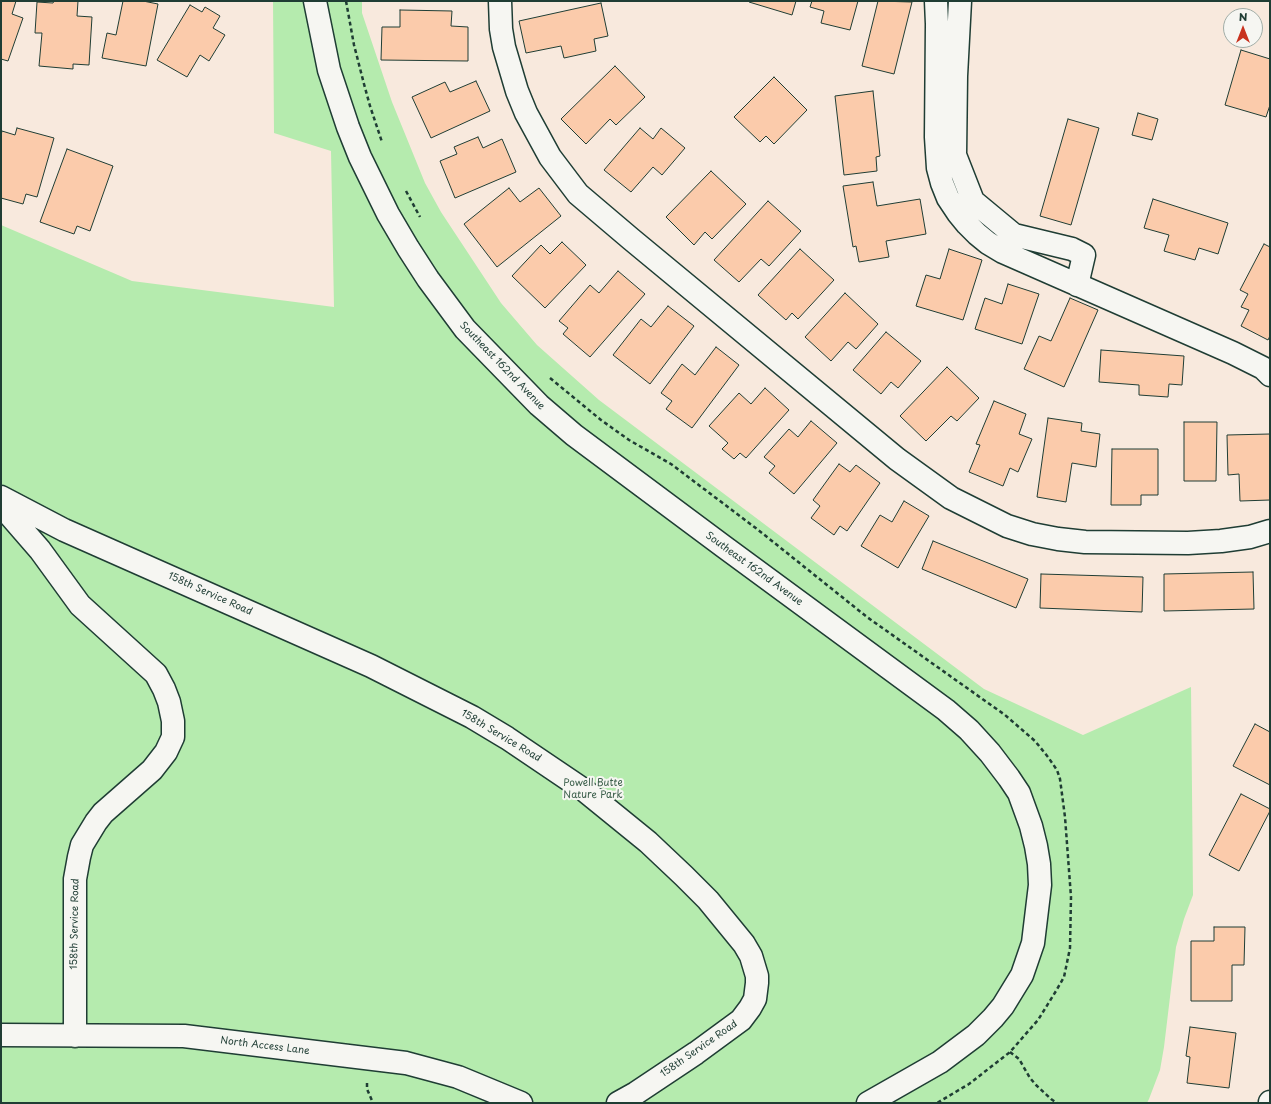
<!DOCTYPE html>
<html>
<head>
<meta charset="utf-8">
<style>
  body { margin:0 }
  #map { position:relative; width:1271px; height:1104px; overflow:hidden; background:#f8e9dd; font-family:"Playpen Sans",sans-serif }
  canvas { display:block }
  .frame { position:absolute; inset:0; border:2px solid #1f3d34; pointer-events:none }
  .north { position:absolute; left:1223px; top:8px; width:40px; height:40px; box-sizing:border-box; background:#f6f6f2; border:1px solid #a0aca6; border-radius:50%; rotate:0deg; font-size:11px; font-weight:700; line-height:16px; text-align:center; color:#1f3d34 }
  .north::after { content:''; display:block; margin:auto; width:14px; height:18px; background:#c8321e; clip-path:polygon(50% 0,100% 100%,50% 72%,0 100%) }
</style>
</head>
<body>
<div id="map">
<canvas width="1271" height="1104"></canvas>
<div class="frame"></div>
<div class="north">N</div>
</div>
<script>
const c = document.querySelector('canvas').getContext('2d');
c.lineJoin = 'round';
function paint(path, color) {
  c.fillStyle = color;
  c.fill(path, 'evenodd');
}
function toPath(rows) {
  const path = new Path2D();
  for (const r of rows) {
    path.moveTo(r[0], r[1]);
    for (let i = 2; i < r.length; i += 2) path.lineTo(r[i], r[i + 1]);
  }
  return path;
}
function stroke(path, color, width, dash) {
  c.strokeStyle = color;
  c.lineWidth = width;
  c.lineCap = dash ? 'butt' : 'round';
  c.setLineDash(dash || []);
  c.stroke(path);
}
function label(font, color, halo, rows, align = 'center') {
  c.font = font + ' "Playpen Sans",sans-serif';
  c.lineWidth = 4;
  c.setLineDash([]);
  c.textBaseline = 'middle';
  c.strokeStyle = halo;
  c.fillStyle = color;
  for (const [text, x, y, turn = 0] of rows) {
    c.save();
    c.translate(x, y);
    c.rotate((+turn || 0) * Math.PI / 180);
    c.textAlign = isNaN(turn) ? turn : align;
    if (halo) c.strokeText(text, 0, 0);
    c.fillText(text, 0, 0);
    c.restore();
  }
}
const green = toPath([
  [273,1,362,1,362,13,392,102,425,183,441,212,501,303,537,345,599,400,984,689,1083,735,1191,687,1193,895,1184,919,1176,947,1164,1047,1160,1070,1149,1099,1147,1103,1,1103,1,225,132,281,334,307,331,151,274,133]
]);
const building = toPath([
  [1,1,16,1,12,14,23,18,8,61,1,59,1,1],
  [54,1,78,1,77,16,92,17,89,65,73,64,73,69,39,66,42,33,35,33,37,2,53,3,54,1],
  [123,1,143,1,158,4,146,66,102,58,107,33,116,35,123,1],
  [749,1,796,1,792,15,749,2,749,1],
  [812,1,858,1,850,30,821,23,824,11,810,7,812,1],
  [878,1,912,2,894,74,862,66,878,1],
  [601,3,608,36,594,39,596,51,564,58,561,46,526,53,519,21,601,3],
  [190,5,202,12,205,7,220,16,213,28,225,35,209,61,200,55,187,77,157,60,190,5],
  [400,10,452,11,451,26,468,27,468,61,381,60,382,27,400,27,400,10],
  [1241,50,1270,59,1270,105,1266,117,1225,105,1241,50],
  [615,66,645,97,616,125,610,119,586,144,561,119,615,66],
  [774,77,807,110,774,144,766,136,760,142,734,117,774,77],
  [476,81,490,111,431,138,412,97,445,82,450,92,476,81],
  [873,91,880,156,876,157,877,171,844,175,835,96,873,91],
  [1138,113,1158,119,1152,140,1132,135,1138,113],
  [1068,119,1099,128,1071,225,1040,216,1068,119],
  [17,128,54,138,37,197,26,194,23,204,1,198,1,135,2,131,15,135,17,128],
  [640,128,653,139,661,128,685,148,662,175,653,167,631,192,604,170,640,128],
  [478,137,483,148,502,139,516,172,455,198,440,161,457,154,454,147,478,137],
  [67,149,113,166,90,231,77,226,74,234,40,222,67,149],
  [711,171,746,204,712,239,705,232,694,245,666,217,711,171],
  [873,182,877,206,920,199,926,234,886,241,889,257,859,262,856,246,853,247,843,186,873,182],
  [509,188,520,202,539,188,561,216,497,267,464,224,509,188],
  [1153,199,1228,223,1218,254,1199,248,1195,260,1164,251,1169,235,1144,228,1153,199],
  [768,201,801,231,769,266,761,259,739,282,714,260,768,201],
  [562,242,586,265,545,308,512,276,541,245,550,254,562,242],
  [1264,244,1270,247,1270,336,1268,340,1241,326,1249,310,1241,307,1248,294,1240,290,1264,244],
  [800,249,834,280,798,319,792,313,786,320,758,295,800,249],
  [949,249,982,260,963,320,916,306,926,275,940,279,949,249],
  [618,271,645,294,590,357,563,334,568,328,559,321,590,285,599,293,618,271],
  [1008,284,1039,294,1022,344,975,329,985,298,1002,304,1008,284],
  [845,293,878,324,856,349,848,342,831,361,805,337,845,293],
  [1070,298,1098,310,1064,387,1024,369,1039,336,1051,341,1070,298],
  [668,306,694,326,650,384,613,355,641,319,651,327,668,306],
  [886,332,921,361,898,388,891,382,881,394,853,370,886,332],
  [716,347,739,365,692,428,666,409,672,401,661,393,682,364,695,375,716,347],
  [1101,350,1184,356,1182,385,1169,384,1168,397,1139,395,1139,385,1099,382,1101,350],
  [947,367,979,398,957,421,951,416,926,441,900,416,947,367],
  [765,388,789,410,746,458,740,453,734,459,722,449,728,443,709,426,739,393,751,404,765,388],
  [994,401,1026,414,1019,434,1032,439,1018,472,1010,468,1003,486,969,472,980,445,976,444,994,401],
  [1048,418,1082,423,1081,431,1100,434,1096,467,1072,463,1066,502,1037,497,1048,418],
  [811,421,837,443,794,494,769,473,775,466,764,457,789,429,798,437,811,421],
  [1184,422,1217,422,1216,481,1184,481,1184,422],
  [1270,434,1270,500,1240,501,1239,474,1228,475,1227,435,1270,434],
  [1112,449,1158,449,1158,495,1141,495,1141,505,1111,505,1112,449],
  [839,464,850,472,856,465,880,483,847,531,840,526,834,535,811,518,820,506,813,500,839,464],
  [904,501,929,516,898,568,861,546,880,515,892,522,904,501],
  [933,541,1028,579,1016,608,922,569,933,541],
  [1253,572,1254,609,1164,611,1164,574,1253,572],
  [1041,574,1143,577,1142,612,1040,608,1041,574],
  [1255,724,1270,732,1270,785,1233,766,1255,724],
  [1241,794,1270,809,1270,811,1239,871,1209,855,1241,794],
  [1214,927,1245,927,1244,965,1232,965,1232,1001,1191,1001,1191,941,1214,941,1214,927],
  [1190,1027,1236,1033,1229,1088,1187,1083,1190,1057,1186,1056,1190,1027]
]);
const path = toPath([
  [346,1,354,45,364,84,370,106,382,142],
  [406,191,420,217],
  [550,378,601,420,629,440,671,464,757,529,867,617,1005,715,1035,741,1048,757,1057,770,1060,779,1065,817,1071,897,1070,948,1064,977,1056,991,1038,1020,1010,1052,969,1084,937,1103],
  [1010,1052,1019,1059,1030,1078,1036,1085,1051,1099,1057,1103],
  [367,1083,367,1089,373,1103]
]);
const minor = toPath([
  [315,1,329,70,348,127,360,157,388,214,408,248,428,279,465,329,539,405,574,435,723,546,946,710,969,730,990,753,1009,778,1019,793,1031,826,1036,846,1039,864,1040,885,1033,943,1022,975,1003,1006,993,1018,976,1035,940,1062,868,1103],
  [500,1,501,29,504,47,517,91,526,113,550,157,578,194,631,239,897,459,951,498,1007,526,1032,534,1058,539,1085,542,1188,543,1221,541,1250,537,1270,531],
  [936,1,937,24,936,137,938,168,942,183,948,198,958,213,967,224,977,234,988,243,1003,252,1233,353,1263,368,1270,375],
  [960,1,956,76,955,155,973,201,1014,235,1072,249,1084,255,1077,285],
  [1,497,64,530,371,666,472,717,507,738,584,790,648,842,684,876,708,900,744,944,751,956,757,976,757,983,755,999,750,1008,741,1020,696,1053,636,1093,618,1103],
  [1,505,40,550,80,605,156,674,164,689,169,702,173,721,173,737,166,752,152,770,103,813,96,822,82,845,79,857,75,879,75,1036],
  [1,1035,184,1036,406,1063,458,1077,521,1103],
  [1270,1103,1270,1102]
]);
const streetNames = [
  ["Southeast 162nd Avenue",502,366,46],
  ["Southeast 162nd Avenue",754,569,36],
  ["158th Service Road",210,594,24],
  ["158th Service Road",501,736,31],
  ["158th Service Road",75,924,-89],
  ["North Access Lane",265,1046,7],
  ["158th Service Road",699,1049,-35]
];
const parkNames = [
  ["Powell Butte",593,783],
  ["Nature Park",593,795]
];
paint(green, '#b5ebae');
paint(building, '#fbcbab');
stroke(building, '#1f3d34', 1);
stroke(minor, '#1f3d34', 25);
stroke(path, '#1f3d34', 2.5, [4, 3]);
stroke(minor, '#f6f6f2', 22);
label('10px', '#1f3d34', '#f6f6f2', streetNames);
label('10px', '#3d604c', '#f6f6f2', parkNames);
</script>
</body>
</html>
